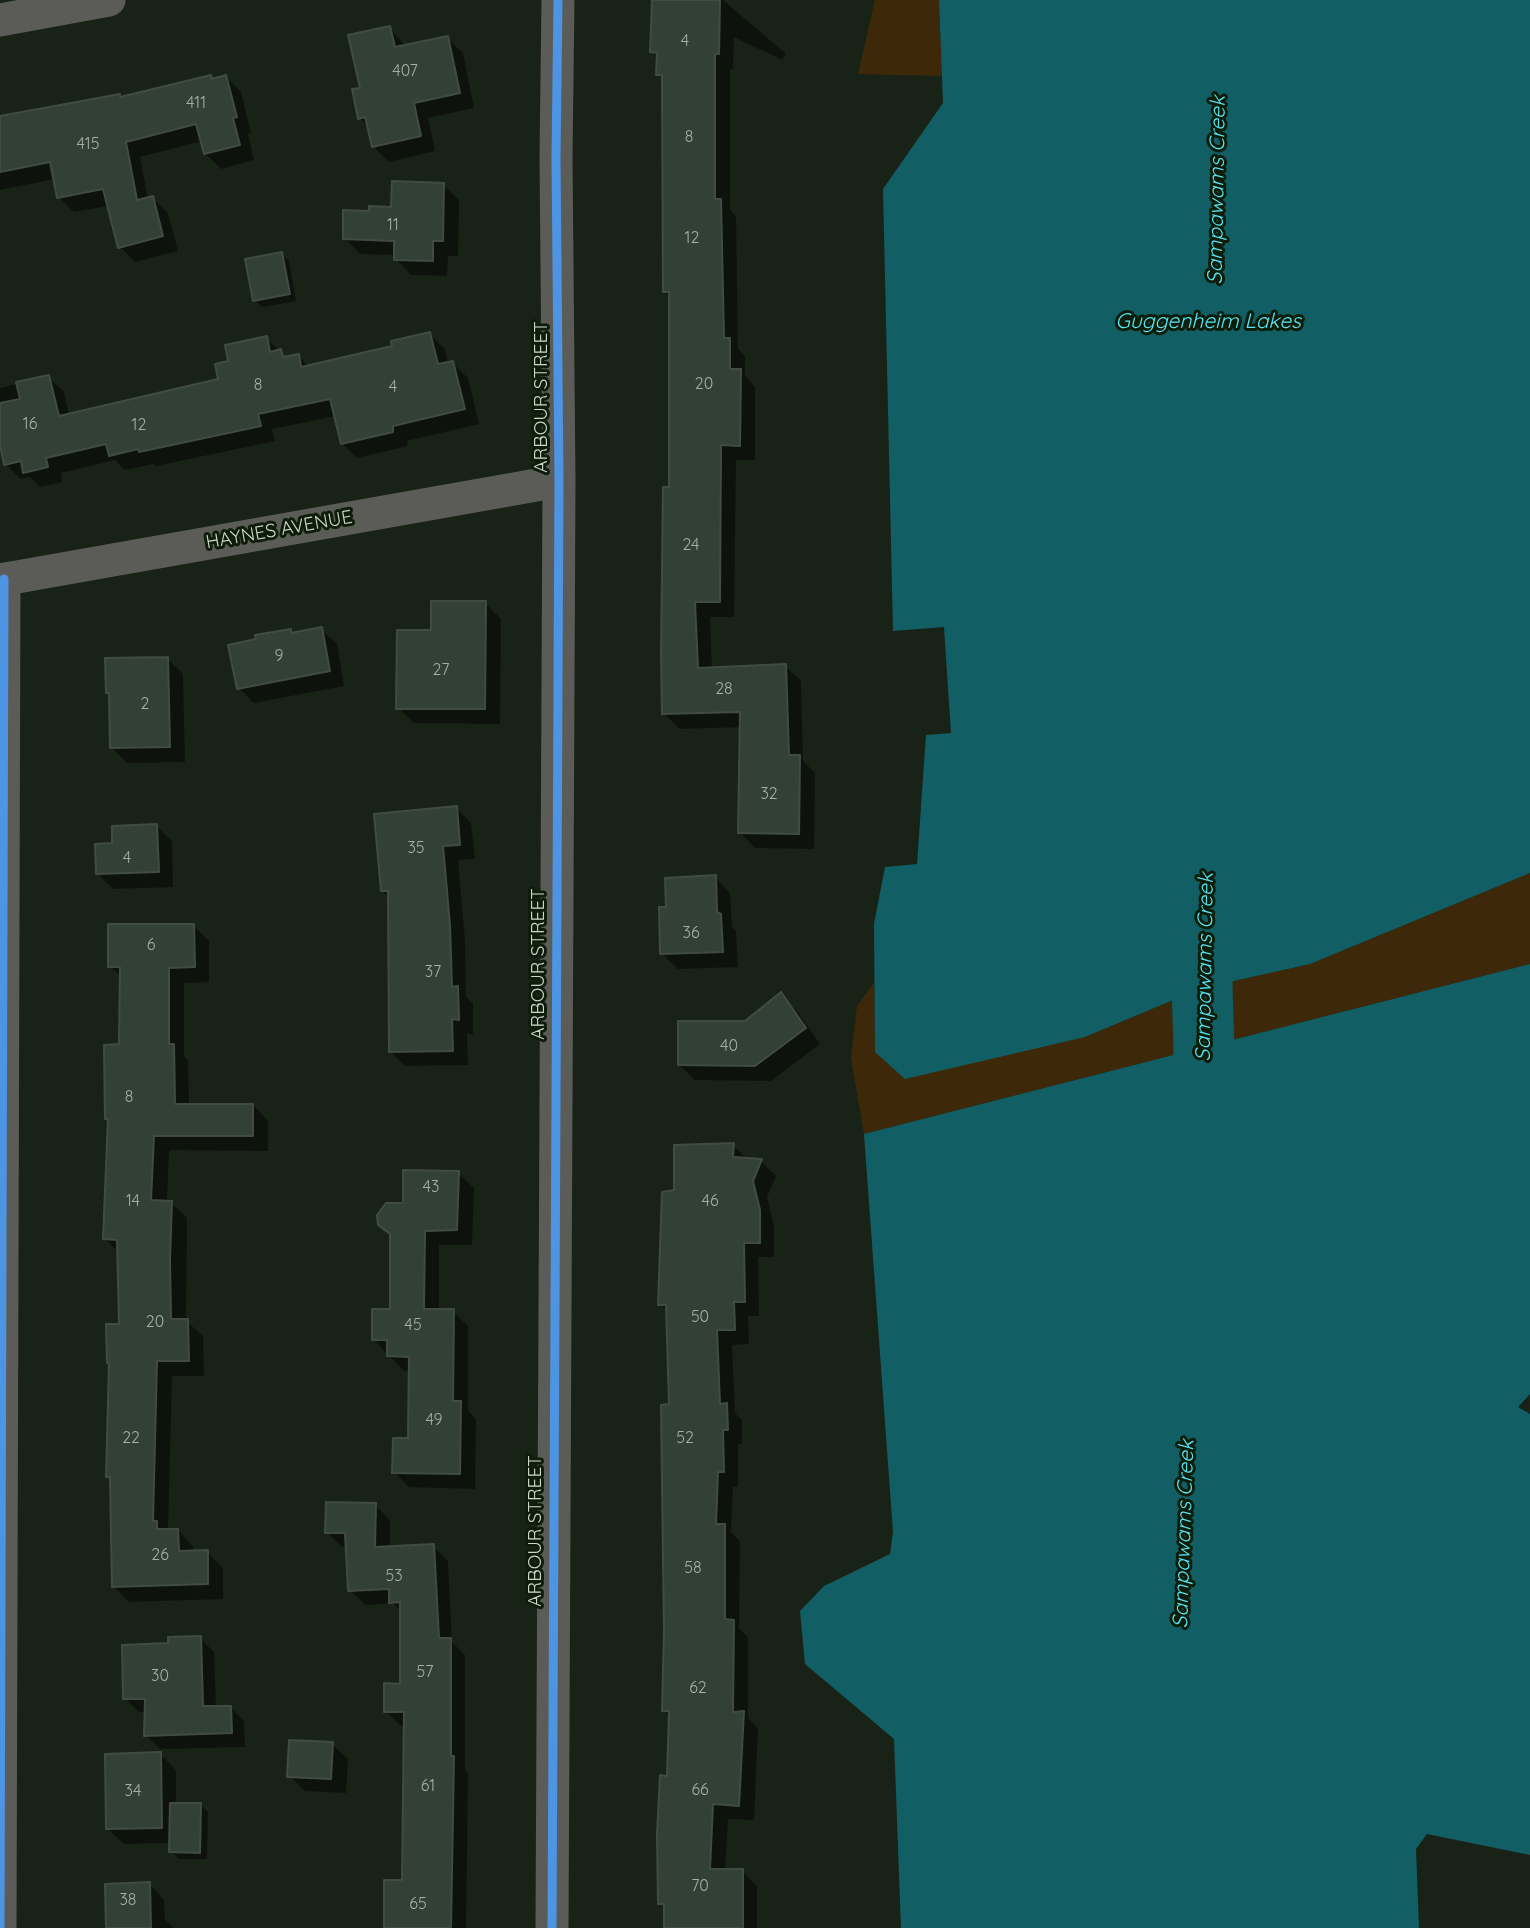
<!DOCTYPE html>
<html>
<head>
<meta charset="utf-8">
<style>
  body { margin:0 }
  canvas { display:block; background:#192216 }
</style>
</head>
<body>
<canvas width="1530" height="1928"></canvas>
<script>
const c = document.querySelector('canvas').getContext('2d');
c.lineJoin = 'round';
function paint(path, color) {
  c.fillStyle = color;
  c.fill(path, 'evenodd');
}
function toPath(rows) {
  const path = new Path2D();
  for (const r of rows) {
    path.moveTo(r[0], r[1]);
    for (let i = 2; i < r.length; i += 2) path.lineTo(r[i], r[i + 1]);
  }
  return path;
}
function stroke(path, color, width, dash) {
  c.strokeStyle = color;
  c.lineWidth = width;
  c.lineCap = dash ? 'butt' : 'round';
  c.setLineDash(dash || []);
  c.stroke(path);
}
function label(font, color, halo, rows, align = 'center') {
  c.font = font + ' Quicksand,sans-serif';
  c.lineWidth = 6;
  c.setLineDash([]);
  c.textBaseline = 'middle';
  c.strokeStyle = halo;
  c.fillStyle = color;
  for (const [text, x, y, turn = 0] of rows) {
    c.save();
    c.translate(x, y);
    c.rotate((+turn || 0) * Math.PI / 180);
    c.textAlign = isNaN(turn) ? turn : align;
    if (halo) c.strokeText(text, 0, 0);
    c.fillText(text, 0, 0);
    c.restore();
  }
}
const green = toPath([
  [875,0,939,0,942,76,858,74],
  [1530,873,1530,964,864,1134,851,1058,857,1006,874,983,875,1052,1085,1037,1202,988,1310,964]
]);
const water = toPath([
  [939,0,1530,0,1530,873,1310,964,1202,988,1085,1037,905,1079,875,1052,874,924,885,867,917,864,926,735,951,733,944,627,893,631,883,189,943,103],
  [1530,964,1530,1394,1518,1407,1530,1414,1530,1855,1427,1834,1416,1849,1419,1928,901,1928,894,1739,805,1664,800,1611,824,1586,890,1554,893,1532,864,1134]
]);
const shadow = toPath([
  [654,0,723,0,786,54,782,60,734,37,733,69,730,69,730,210,736,216,738,349,745,356,745,376,755,387,755,460,736,460,734,617,710,617,712,669,785,666,801,681,803,761,815,773,814,849,755,848,740,832,742,727,680,729,664,714,670,489,670,297,664,292,664,80,658,74,658,58,652,52],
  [390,28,406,47,447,38,463,53,474,108,428,118,435,151,389,162,373,146,369,128,360,118,362,89],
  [211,77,214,80,226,77,241,92,251,133,248,134,254,160,221,169,205,153,202,141,140,157,148,199,152,198,168,213,178,251,135,262,120,247,109,206,74,212,59,197,55,179,0,190,0,123,119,96,122,99],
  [443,185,459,200,458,256,448,256,447,276,411,275,396,259,396,255,360,254,345,238,371,213,393,208],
  [281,254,289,261,296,301,262,307,255,300],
  [430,334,445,349,448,364,453,363,468,378,479,424,407,441,408,446,357,458,342,443,336,416,272,429,275,441,156,466,153,464,125,470,115,460,61,473,62,482,40,487,30,477,21,479,6,464,0,437,0,388,48,377,64,392,69,415,220,380,230,362,266,338,287,358,298,356,309,367,394,347],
  [485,603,501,619,500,724,414,723,398,708,433,632],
  [321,629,337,644,344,686,254,703,239,688,290,631,293,634],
  [168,659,183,674,185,762,127,763,111,747,111,695,108,692],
  [456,808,471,823,475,859,458,860,465,941,466,997,473,1003,473,1034,467,1034,468,1065,405,1066,390,1051,390,898,382,891],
  [156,826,172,841,173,887,113,889,98,874,114,845],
  [715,877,730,893,732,927,736,931,738,967,678,969,662,954,668,909],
  [194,926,209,941,209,982,184,983,184,1056,188,1061,189,1105,253,1105,268,1121,268,1151,169,1150,167,1203,171,1203,187,1218,186,1321,203,1336,204,1376,172,1376,168,1530,178,1530,193,1546,193,1552,207,1552,223,1568,223,1599,129,1602,114,1587,112,1481,108,1477,120,1326,119,1253,104,1238,109,1121,107,1118,121,1046,122,978,110,966],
  [781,994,796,1010,820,1044,771,1081,695,1080,679,1065,745,1023],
  [733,1145,748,1160,761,1161,776,1176,767,1197,774,1226,774,1257,758,1257,759,1316,748,1316,749,1344,732,1345,735,1413,742,1420,742,1444,738,1444,738,1487,733,1487,731,1532,740,1541,739,1628,748,1637,748,1718,758,1728,754,1820,728,1819,725,1871,742,1871,757,1886,757,1928,666,1928,666,1909,660,1903,671,1717,664,1710,670,1406,668,1312,660,1304,676,1192],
  [458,1173,474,1188,472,1245,439,1245,439,1310,453,1311,468,1326,468,1411,476,1419,475,1489,409,1487,394,1472,410,1440,410,1371,404,1371,374,1340,391,1311,392,1236,380,1224,405,1205],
  [375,1505,390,1520,390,1548,433,1546,448,1561,452,1642,465,1655,465,1770,468,1773,466,1928,386,1928,404,1881,406,1726,401,1726,386,1711,402,1685,402,1613,393,1603,365,1605,350,1590,348,1547,342,1547,327,1532],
  [200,1638,214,1652,216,1708,230,1707,244,1721,245,1747,160,1749,146,1735,146,1712,139,1712,125,1698],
  [332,1744,348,1759,346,1793,305,1791,289,1776],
  [160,1754,176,1770,176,1805,200,1805,208,1812,207,1859,179,1859,171,1851,171,1843,124,1844,108,1829],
  [149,1884,164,1900,165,1919,174,1928,108,1928]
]);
const river = toPath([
  [1201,1131,1204,1047,1202,988,1203,904]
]);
const building = toPath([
  [652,0,720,0,719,54,715,54,715,199,721,199,724,338,730,338,730,369,741,369,740,446,721,445,720,602,695,602,698,668,786,664,789,755,800,755,799,834,738,833,740,712,662,714,661,655,663,487,669,487,669,292,663,292,662,75,656,75,657,53,650,52,652,0],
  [390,26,395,47,448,36,460,93,414,103,421,136,372,147,365,117,358,119,352,89,360,88,348,35,390,26],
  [211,75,212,79,226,75,237,117,233,118,240,145,204,154,196,124,126,142,137,200,153,196,163,236,118,248,103,189,57,198,50,162,0,172,0,116,120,94,120,97,211,75],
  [392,181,444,183,443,241,433,241,433,261,394,260,394,241,343,239,343,210,369,211,369,206,391,207,392,181],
  [282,252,290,294,253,301,245,259,282,252],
  [430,332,438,364,453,361,465,409,393,426,393,432,341,444,330,399,258,414,261,426,139,452,138,449,109,456,106,444,46,458,48,467,23,473,21,461,4,465,0,445,0,403,20,399,16,382,49,375,59,416,218,379,215,364,228,361,225,345,267,336,270,352,281,349,283,357,299,354,301,367,392,346,391,341,430,332],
  [431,601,486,601,485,709,396,709,397,630,431,630,431,601],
  [322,627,330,671,237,689,228,645,256,639,255,635,291,629,291,633,322,627],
  [168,657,170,747,110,748,109,693,106,693,105,658,168,657],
  [457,806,460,845,443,846,450,925,452,987,458,986,459,1020,452,1019,453,1051,389,1052,388,891,381,891,374,814,457,806],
  [157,824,159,872,96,874,95,844,112,843,112,826,157,824],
  [716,875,717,912,721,914,723,952,660,954,659,907,666,907,665,878,716,875],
  [108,924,194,924,195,967,169,968,169,1044,174,1044,175,1104,253,1104,253,1136,154,1136,151,1200,172,1201,170,1260,171,1319,188,1319,189,1361,157,1361,153,1521,157,1521,157,1529,178,1529,179,1551,208,1550,208,1584,112,1587,110,1477,106,1477,109,1363,107,1363,106,1324,119,1324,117,1240,103,1239,108,1119,105,1119,104,1045,119,1044,120,967,108,967,108,924],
  [781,992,806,1028,755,1066,678,1065,678,1021,745,1021,781,992],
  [734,1143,733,1157,762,1159,753,1181,760,1210,760,1243,744,1243,745,1302,734,1302,735,1330,717,1330,720,1404,727,1403,728,1430,723,1430,724,1472,718,1472,716,1524,725,1524,725,1619,734,1620,733,1712,744,1711,739,1806,713,1804,710,1869,743,1869,743,1928,664,1928,664,1904,658,1904,657,1834,660,1775,667,1776,669,1711,662,1711,664,1632,661,1405,669,1404,666,1305,658,1305,662,1192,674,1190,674,1145,734,1143],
  [403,1170,459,1171,457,1230,425,1231,424,1309,454,1309,453,1401,461,1401,460,1474,392,1473,393,1438,408,1438,409,1357,387,1356,387,1340,372,1340,372,1309,390,1309,390,1234,378,1225,377,1215,386,1203,403,1203,403,1170],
  [326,1502,376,1503,375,1547,434,1544,439,1638,451,1638,451,1756,454,1756,451,1928,384,1928,384,1880,402,1880,404,1712,384,1712,384,1683,400,1684,400,1602,389,1603,389,1589,348,1591,345,1533,325,1533,326,1502],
  [201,1636,203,1706,231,1706,232,1733,144,1736,145,1699,123,1699,122,1645,168,1643,168,1637,201,1636],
  [289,1740,333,1742,331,1779,287,1777,289,1740],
  [161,1752,162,1828,106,1829,105,1754,161,1752],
  [170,1803,201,1803,200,1853,169,1852,170,1803],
  [150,1882,151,1928,106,1928,105,1884,150,1882]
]);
const street = toPath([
  [0,20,109,0],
  [0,580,559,481],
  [0,1928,4,579],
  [552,1928,559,481,556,157,558,0]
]);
const cycleway = toPath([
  [0,1928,4,579],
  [552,1928,559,481,556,157,558,0]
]);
const numberNames = [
  ["4",685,41],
  ["407",405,71],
  ["411",196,103],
  ["8",689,137],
  ["415",88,144],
  ["11",393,225],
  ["12",692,238],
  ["20",704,384],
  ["8",258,385],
  ["4",393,387],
  ["16",30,424],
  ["12",139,425],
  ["24",691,545],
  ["9",279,656],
  ["27",441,670],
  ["28",724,689],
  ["2",145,704],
  ["32",769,794],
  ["35",416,848],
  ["4",127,858],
  ["36",691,933],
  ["6",151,945],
  ["37",433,972],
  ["40",729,1046],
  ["8",129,1097],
  ["43",431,1187],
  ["14",133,1201],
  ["46",710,1201],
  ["50",700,1317],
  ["20",155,1322],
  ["45",413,1325],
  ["49",434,1420],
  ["22",131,1438],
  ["52",685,1438],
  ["26",160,1555],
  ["58",693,1568],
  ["53",394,1576],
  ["57",425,1672],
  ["30",160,1676],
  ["62",698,1688],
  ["61",428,1786],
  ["66",700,1790],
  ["34",133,1791],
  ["70",700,1886],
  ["38",128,1900],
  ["65",418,1904]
];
const streetNames = [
  ["ARBOUR STREET",541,397,-90],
  ["HAYNES AVENUE",279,530,-10],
  ["ARBOUR STREET",538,964,-90],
  ["ARBOUR STREET",535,1531,-90]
];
const waterNames = [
  ["Sampawams Creek",1217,190,-89],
  ["Guggenheim Lakes",1208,322],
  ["Sampawams Creek",1205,967,-89],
  ["Sampawams Creek",1184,1534,-88]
];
paint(green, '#3d290a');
paint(water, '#125e65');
paint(shadow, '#0007');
stroke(river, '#125e65', 61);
paint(building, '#324036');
stroke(building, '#414b44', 2);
stroke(street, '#5b5c57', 33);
stroke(cycleway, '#4d94e3', 9);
label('16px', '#a6b0a4', null, numberNames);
label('19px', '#ccd6c9', '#0e1d09', streetNames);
label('italic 21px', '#55e4f6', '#0e1d09', waterNames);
</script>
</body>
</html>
